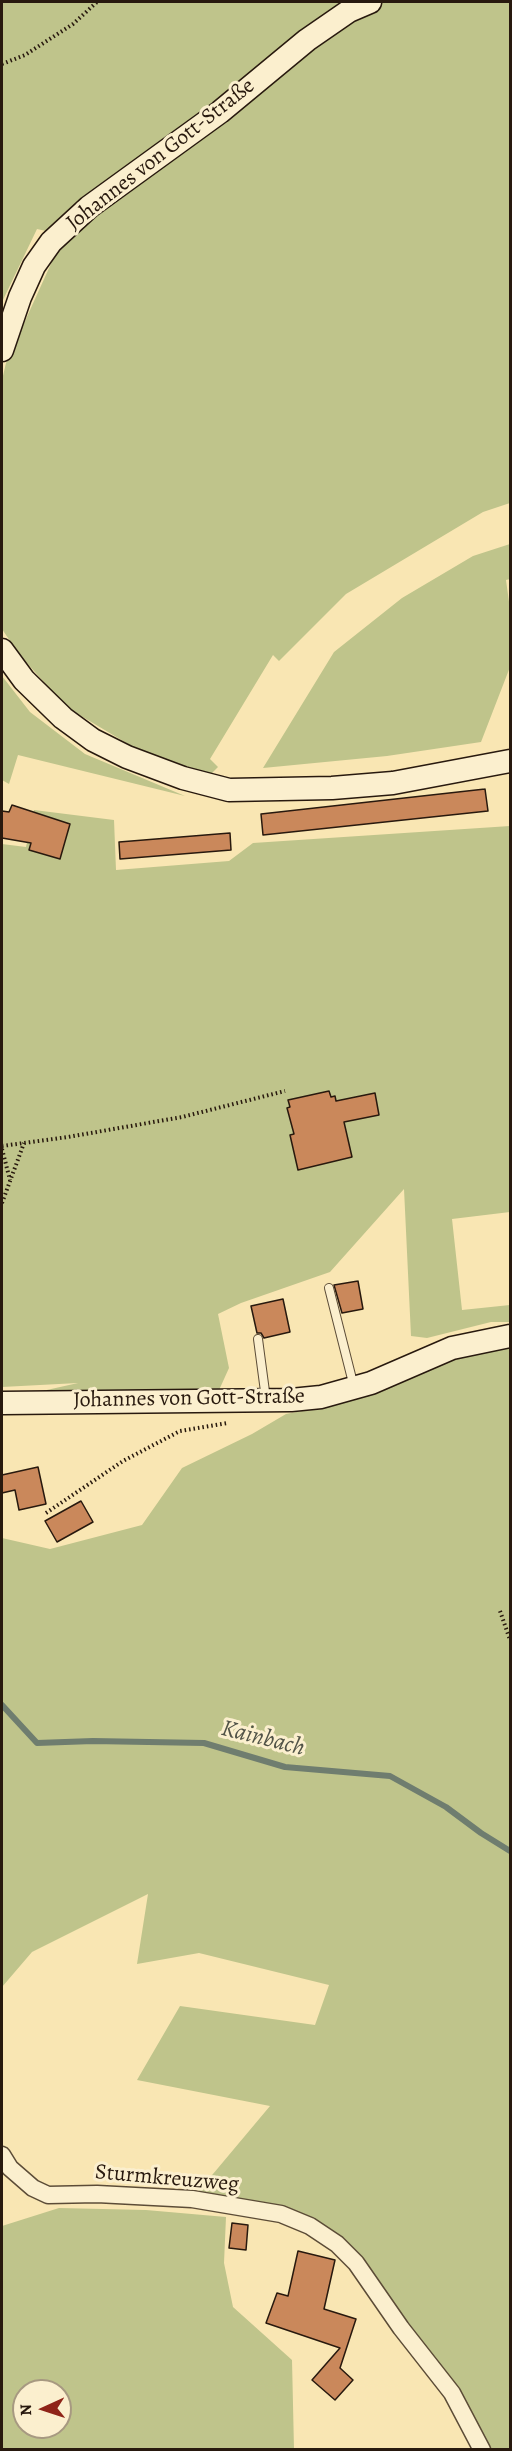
<!DOCTYPE html>
<html>
<head>
<meta charset="utf-8">
<style>
  body { margin:0 }
  #map { position:relative; width:512px; height:2451px; overflow:hidden; background:#f9e6b3; font-family:Alegreya,serif }
  canvas { display:block }
  .frame { position:absolute; inset:0; border:3px solid #28190e; pointer-events:none }
  .north { position:absolute; left:12px; top:2379px; width:60px; height:60px; box-sizing:border-box; background:#fbefce; border:2px solid #a79981; border-radius:50%; rotate:267deg; font-size:16px; font-weight:700; line-height:24px; text-align:center; color:#28190e }
  .north::after { content:''; display:block; margin:auto; width:21px; height:27px; background:#8f2418; clip-path:polygon(50% 0,100% 100%,50% 72%,0 100%) }
</style>
</head>
<body>
<div id="map">
<canvas width="512" height="2451"></canvas>
<div class="frame"></div>
<div class="north">N</div>
</div>
<script>
const c = document.querySelector('canvas').getContext('2d');
c.lineJoin = 'round';
function paint(path, color) {
  c.fillStyle = color;
  c.fill(path, 'evenodd');
}
function toPath(rows) {
  const path = new Path2D();
  for (const r of rows) {
    path.moveTo(r[0], r[1]);
    for (let i = 2; i < r.length; i += 2) path.lineTo(r[i], r[i + 1]);
  }
  return path;
}
function stroke(path, color, width, dash) {
  c.strokeStyle = color;
  c.lineWidth = width;
  c.lineCap = dash ? 'butt' : 'round';
  c.setLineDash(dash || []);
  c.stroke(path);
}
function label(font, color, halo, rows, align = 'center') {
  c.font = font + ' Alegreya,serif';
  c.lineWidth = 6;
  c.setLineDash([]);
  c.textBaseline = 'middle';
  c.strokeStyle = halo;
  c.fillStyle = color;
  for (const [text, x, y, turn = 0] of rows) {
    c.save();
    c.translate(x, y);
    c.rotate((+turn || 0) * Math.PI / 180);
    c.textAlign = isNaN(turn) ? turn : align;
    if (halo) c.strokeText(text, 0, 0);
    c.fillText(text, 0, 0);
    c.restore();
  }
}
const green = toPath([
  [2,2,510,2,510,503,483,512,346,594,279,661,273,655,210,759,218,767,210,775,140,751,66,707,18,653,2,629,2,380,6,363,64,235,37,229,2,302],
  [510,544,510,579,506,580,510,609,510,667,481,742,387,756,263,768,334,652,402,598,473,556],
  [2,676,30,712,85,754,185,796,18,755,9,784,2,780],
  [34,810,114,820,116,870,229,861,253,843,510,826,510,1212,452,1219,462,1310,510,1305,510,1322,491,1322,427,1338,411,1336,404,1189,330,1272,241,1303,218,1314,229,1368,215,1399,2,1400,78,1383,2,1387,2,844,26,847],
  [331,1097,343,1130,346,1130,352,1157,298,1170,290,1135,294,1134,287,1108,290,1107,288,1100],
  [510,1344,510,2449,482,2449,371,2285,310,2226,192,2199,270,2106,137,2080,180,2006,315,2025,329,1985,199,1953,137,1964,148,1894,32,1952,2,1987,2,1538,50,1549,142,1525,182,1468,252,1434,286,1414,343,1403,454,1355],
  [59,2208,146,2210,226,2217,224,2263,233,2307,292,2360,294,2449,2,2449,2,2226],
  [24,2391,60,2391,60,2427,24,2427]
]);
const stream = toPath([
  [2,1705,37,1743,93,1741,204,1743,285,1767,390,1776,446,1807,481,1833,510,1851]
]);
const building = toPath([
  [485,789,488,811,263,835,261,814,485,789],
  [12,805,70,824,60,859,29,850,31,843,2,838,2,811,9,812,12,805],
  [230,833,231,850,120,859,119,842,230,833],
  [329,1091,331,1097,335,1096,336,1101,375,1093,379,1115,344,1122,352,1157,298,1170,290,1135,294,1134,287,1108,290,1107,288,1100,329,1091],
  [358,1281,363,1309,342,1313,334,1285,358,1281],
  [283,1299,290,1332,264,1338,261,1333,257,1333,251,1306,283,1299],
  [38,1467,46,1504,19,1510,15,1490,2,1493,2,1475,38,1467],
  [81,1501,93,1522,57,1542,45,1521,81,1501],
  [232,2223,248,2225,246,2250,229,2248,232,2223],
  [298,2251,335,2260,324,2309,356,2319,340,2368,353,2380,335,2400,312,2380,340,2348,266,2323,277,2293,288,2296,298,2251]
]);
const path = toPath([
  [2,64,25,55,73,24,97,2],
  [2,1146,68,1137,182,1117,285,1091],
  [2,1149,10,1180],
  [2,1203,24,1143],
  [46,1513,123,1461,180,1431,228,1423],
  [500,1611,510,1640]
]);
const lane = toPath([
  [329,1288,354,1387],
  [258,1339,266,1399]
]);
const street = toPath([
  [2,2155,10,2168,33,2188,48,2195,97,2194,192,2199,281,2214,310,2226,337,2244,356,2263,401,2328,452,2393,482,2450]
]);
const secondary = toPath([
  [2,350,20,297,34,266,51,242,89,207,220,112,307,40,349,11,370,2],
  [2,650,24,680,63,718,93,740,127,757,183,778,229,790,332,788,393,783,510,761],
  [2,1403,291,1400,321,1397,371,1383,452,1348,510,1336]
]);
const streetNames = [
  ["Johannes von Gott-Straße",161,155,-38],
  ["Johannes von Gott-Straße",189,1399,-1],
  ["Sturmkreuzweg",167,2179,5]
];
const waterNames = [
  ["Kainbach",263,1739,14]
];
paint(green, '#bfc48b');
stroke(stream, '#6f7d6f', 6);
paint(building, '#ca885b');
stroke(building, '#28190e', 1.5);
stroke(lane, '#5c4c37', 10);
stroke(street, '#5c4c37', 19);
stroke(secondary, '#28190e', 25);
stroke(path, '#28190e', 4, [1.5, 3]);
stroke(lane, '#fbefce', 8);
stroke(street, '#fbefce', 16);
stroke(secondary, '#fbefce', 22);
label('22px', '#28190e', '#fbefce', streetNames);
label('italic 24px', '#515347', '#fbefce', waterNames);
</script>
</body>
</html>
